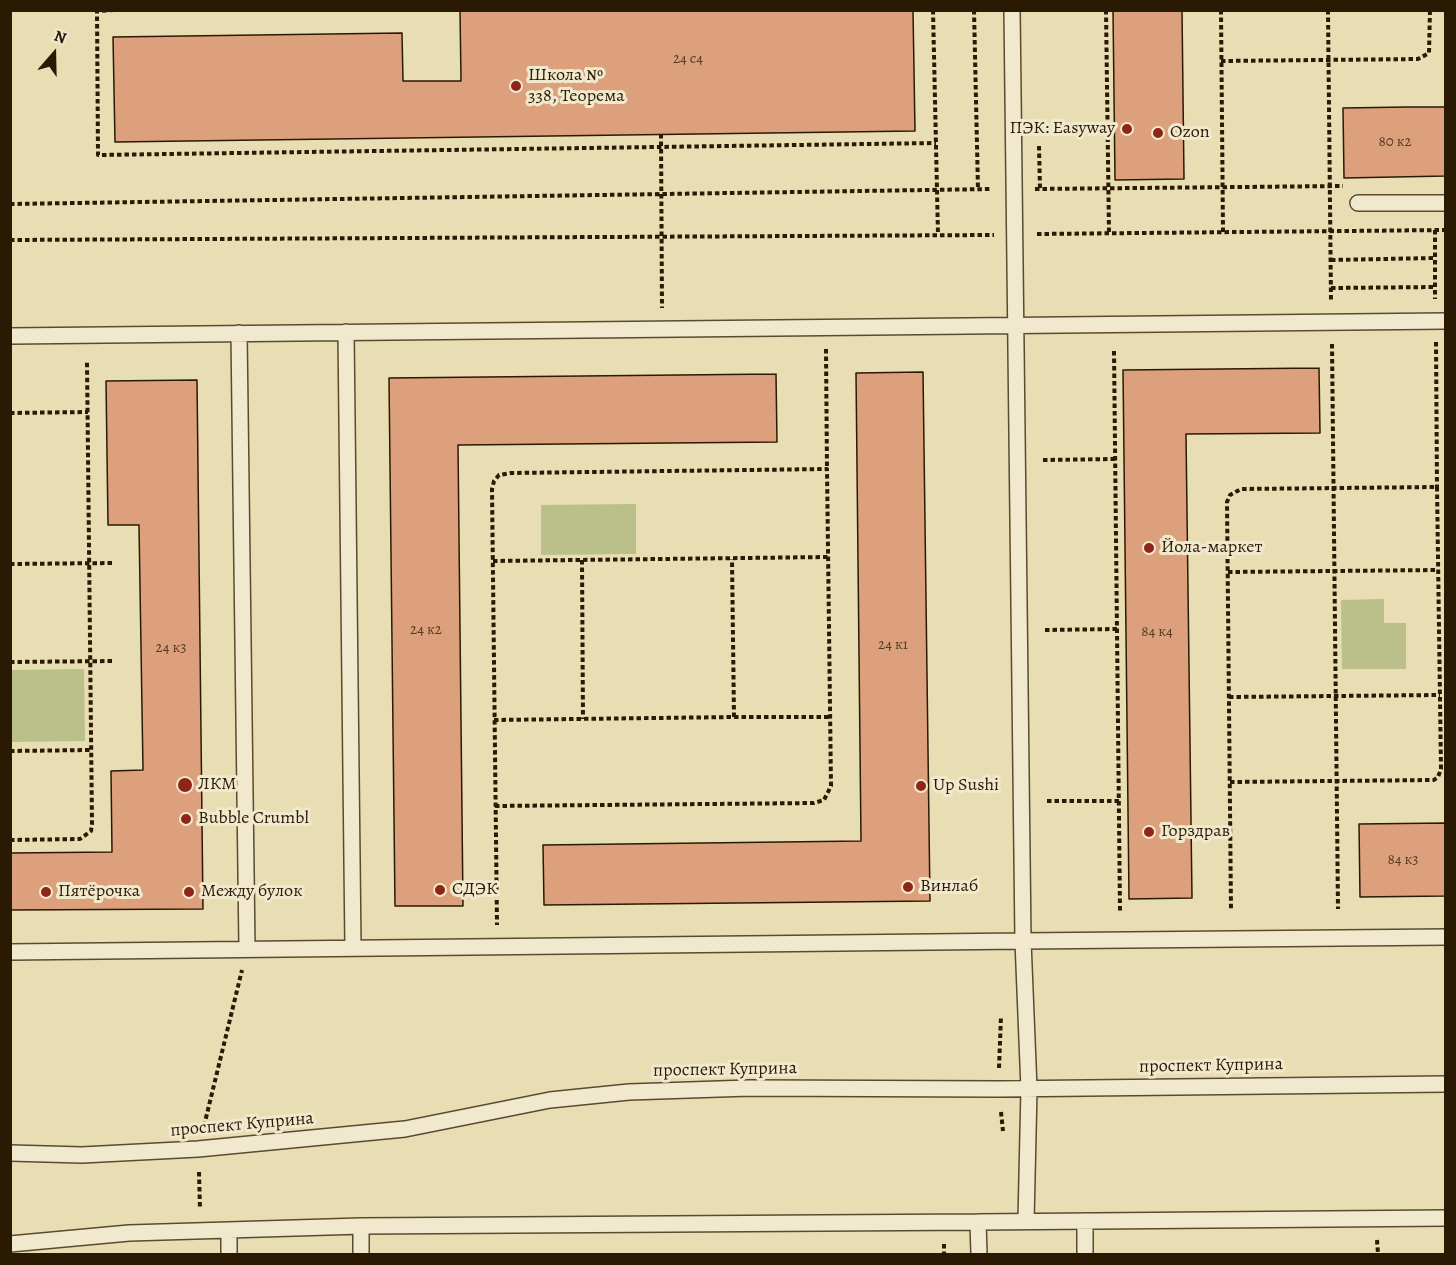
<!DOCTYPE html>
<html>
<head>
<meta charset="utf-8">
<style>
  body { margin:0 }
  #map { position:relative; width:1456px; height:1265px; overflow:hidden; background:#e9ddb3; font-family:Alegreya,serif }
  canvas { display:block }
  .frame { position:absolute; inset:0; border:12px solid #2a1a04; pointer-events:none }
  .north { position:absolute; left:24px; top:24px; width:60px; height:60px; -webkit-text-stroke:4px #f1e9ce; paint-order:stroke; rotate:20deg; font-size:16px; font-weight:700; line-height:24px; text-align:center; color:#2a1a04 }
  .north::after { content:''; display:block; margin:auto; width:21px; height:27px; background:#2a1a04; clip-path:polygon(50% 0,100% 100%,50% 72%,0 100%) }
</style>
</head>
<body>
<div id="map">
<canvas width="1456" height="1265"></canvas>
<div class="frame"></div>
<div class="north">N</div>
</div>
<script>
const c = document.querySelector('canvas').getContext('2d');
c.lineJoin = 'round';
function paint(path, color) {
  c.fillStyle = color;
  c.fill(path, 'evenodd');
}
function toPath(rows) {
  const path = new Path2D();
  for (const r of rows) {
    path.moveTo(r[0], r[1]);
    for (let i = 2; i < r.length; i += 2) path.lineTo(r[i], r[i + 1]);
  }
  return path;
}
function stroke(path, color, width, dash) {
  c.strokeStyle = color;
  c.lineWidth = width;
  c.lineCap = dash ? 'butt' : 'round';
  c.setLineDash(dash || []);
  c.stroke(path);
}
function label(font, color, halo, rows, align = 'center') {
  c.font = font + ' Alegreya,serif';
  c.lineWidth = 6;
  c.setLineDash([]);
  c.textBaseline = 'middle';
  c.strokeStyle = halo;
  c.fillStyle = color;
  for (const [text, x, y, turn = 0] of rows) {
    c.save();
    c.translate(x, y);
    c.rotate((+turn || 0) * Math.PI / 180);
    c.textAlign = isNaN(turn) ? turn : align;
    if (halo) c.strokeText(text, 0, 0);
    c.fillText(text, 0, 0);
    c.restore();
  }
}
const green = toPath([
  [636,504,636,554,541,555,541,505],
  [1384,599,1384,623,1406,623,1406,669,1342,669,1341,600],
  [84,669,85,741,11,742,11,670]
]);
const building = toPath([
  [460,10,913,10,915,131,115,142,113,37,402,33,403,81,461,81,460,10],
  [1113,10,1182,10,1184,179,1115,180,1113,10],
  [1407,107,1446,107,1446,176,1344,178,1343,108,1407,107],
  [1319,368,1320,433,1186,434,1192,898,1129,899,1123,370,1319,368],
  [923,372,930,901,544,905,543,845,861,841,856,373,923,372],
  [776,374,777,442,458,445,463,906,395,906,389,378,776,374],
  [197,380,203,909,10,910,10,853,112,852,111,771,143,770,139,525,108,525,106,381,197,380],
  [1446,823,1446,896,1360,897,1359,824,1446,823]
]);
const path = toPath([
  [114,10,97,11,98,155,936,143],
  [933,10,938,235],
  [974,10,978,190],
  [1106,10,1109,233],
  [1221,10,1223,232],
  [1328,10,1331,301],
  [1221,61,1418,59,1429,53,1430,10],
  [661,134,662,308],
  [1039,146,1040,189],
  [1035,189,1343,186],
  [10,204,992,189],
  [1435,230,1435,299],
  [1037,234,1446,230],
  [10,240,994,235],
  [1331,260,1435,258],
  [1331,288,1435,287],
  [1436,342,1437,487],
  [1332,344,1338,909],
  [826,349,827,469],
  [1114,351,1120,911],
  [10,413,88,412],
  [1043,460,1115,459],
  [582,560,583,719],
  [493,561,828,557],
  [10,564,113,563],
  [1228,572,1438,570],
  [1045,630,1117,629],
  [10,662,114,661],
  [1229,697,1440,695],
  [734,717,830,717],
  [494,720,734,717,732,559],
  [10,751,91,750],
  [1230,782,1434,780,1438,777,1441,769,1437,487,1241,489,1230,495,1227,502,1231,910],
  [1047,801,1119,801],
  [495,806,814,803,824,800,831,786,827,469,511,473,499,475,494,481,492,489,497,925],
  [10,840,80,839,91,831,92,824,87,362],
  [999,1068,1001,1016],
  [1001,1112,1003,1131],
  [204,1126,242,970],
  [199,1172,200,1209],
  [1377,1240,1378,1254],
  [944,1244,944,1254]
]);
const lane = toPath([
  [1358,203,1446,203],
  [346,332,353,948],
  [239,333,247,949],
  [10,336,1446,321],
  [10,952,1023,941,1012,10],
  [10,1153,82,1155,198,1149,405,1129,550,1100,629,1092,749,1088,998,1089,1446,1084],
  [1026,1221,1029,1089,1023,941,1446,937],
  [1085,1221,1085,1254],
  [978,1222,1446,1218],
  [361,1226,361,1254],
  [229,1230,229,1254],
  [10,1244,129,1233,361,1226,978,1222,979,1254]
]);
const markers = [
  [516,86,6,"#8f2418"],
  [1127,129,6,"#8f2418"],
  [1158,133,6,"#8f2418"],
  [1149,548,6,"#8f2418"],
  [185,785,8,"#8f2418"],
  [921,786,6,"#8f2418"],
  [186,819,6,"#8f2418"],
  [1149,832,6,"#8f2418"],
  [908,887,6,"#8f2418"],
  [440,890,6,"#8f2418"],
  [46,892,6,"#8f2418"],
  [189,892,6,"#8f2418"]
];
const numberNames = [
  ["24 с4",688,59],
  ["80 к2",1395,142],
  ["24 к2",426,630],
  ["84 к4",1157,632],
  ["24 к1",893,645],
  ["24 к3",171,648],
  ["84 к3",1403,860]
];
const poiNames = [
  ["Школа №",528,76],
  ["338, Теорема",528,97],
  ["ПЭК: Easyway",1115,129,"right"],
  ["Ozon",1170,133],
  ["Йола-маркет",1161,548],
  ["ЛКМ",198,785],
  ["Up Sushi",933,786],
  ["Bubble Crumbl",198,819],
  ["Горздрав",1161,832],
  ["Винлаб",920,887],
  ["СДЭК",452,890],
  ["Пятёрочка",58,892],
  ["Между булок",201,892]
];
const streetNames = [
  ["проспект Куприна",1211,1066,-1],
  ["проспект Куприна",725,1070,-1],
  ["проспект Куприна",242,1125,-5]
];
paint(green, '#bbbf89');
paint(building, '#dca07c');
stroke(building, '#2a1a04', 1.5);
stroke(lane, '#5a4b30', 18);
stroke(path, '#2a1a04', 4, [4.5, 3]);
stroke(lane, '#f1e9ce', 15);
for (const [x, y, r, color] of markers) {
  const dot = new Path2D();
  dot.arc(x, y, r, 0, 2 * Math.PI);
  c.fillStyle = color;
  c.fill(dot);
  stroke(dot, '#f1e9ce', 2);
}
label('15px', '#563c22', null, numberNames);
label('18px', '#2a1a04', '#f1e9ce', poiNames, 'left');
label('18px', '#2a1a04', '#f1e9ce', streetNames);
</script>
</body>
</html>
